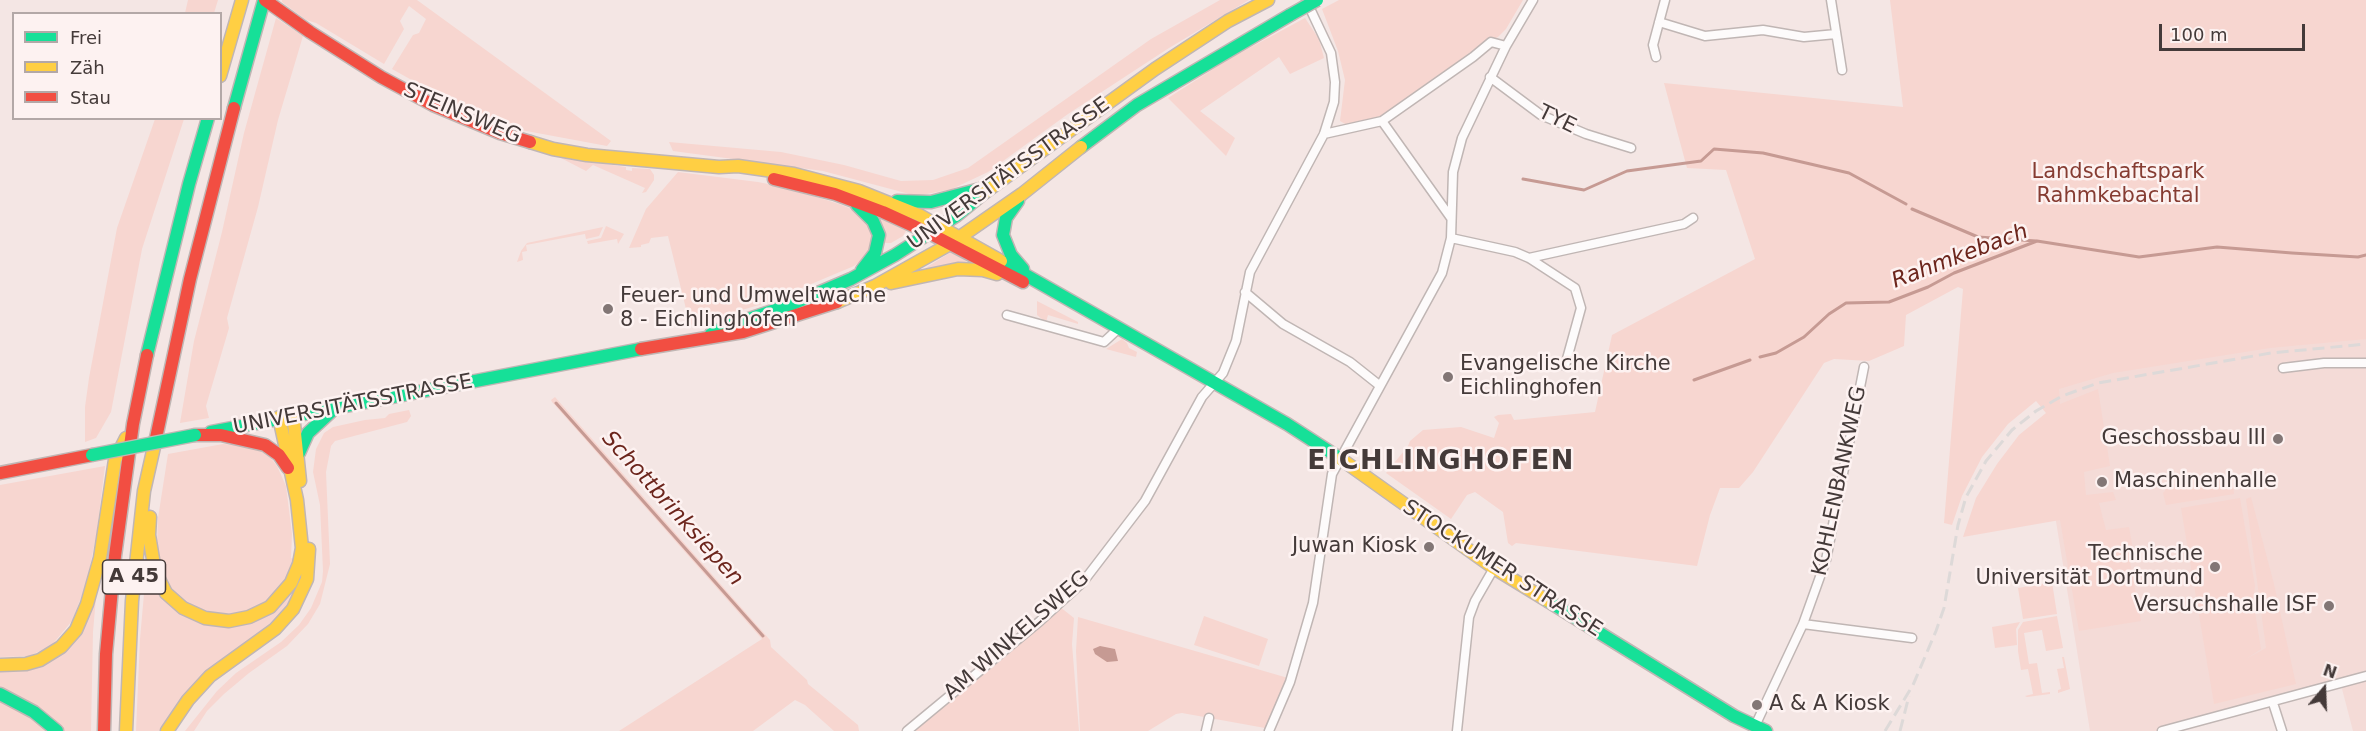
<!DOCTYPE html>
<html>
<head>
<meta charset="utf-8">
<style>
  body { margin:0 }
  #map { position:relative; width:2366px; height:731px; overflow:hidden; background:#f4e6e4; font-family:"DejaVu Sans",sans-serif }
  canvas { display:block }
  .legend { position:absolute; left:12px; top:12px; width:210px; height:108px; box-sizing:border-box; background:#fdf2f1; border:2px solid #b3a8a7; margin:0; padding:8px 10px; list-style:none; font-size:18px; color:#443a39 }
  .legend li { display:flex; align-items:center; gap:12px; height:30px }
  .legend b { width:30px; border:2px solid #b3a8a7 }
  .north { position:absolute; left:2294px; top:659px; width:60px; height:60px; -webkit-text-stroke:4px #fdf2f1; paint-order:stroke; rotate:19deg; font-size:16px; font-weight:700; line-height:24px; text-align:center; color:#443a39 }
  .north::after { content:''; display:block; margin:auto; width:21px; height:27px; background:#443a39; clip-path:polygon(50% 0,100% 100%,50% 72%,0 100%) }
  .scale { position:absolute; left:2159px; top:24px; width:146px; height:27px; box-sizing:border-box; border:3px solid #443a39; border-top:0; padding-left:8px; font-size:18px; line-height:21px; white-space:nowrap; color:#443a39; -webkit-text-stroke:4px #fdf2f1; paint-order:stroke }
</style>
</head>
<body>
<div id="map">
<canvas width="2366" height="731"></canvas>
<ul class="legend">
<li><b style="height:8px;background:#16e098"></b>Frei</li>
<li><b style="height:8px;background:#ffcf43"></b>Zäh</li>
<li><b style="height:8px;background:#f24e42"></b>Stau</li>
</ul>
<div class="north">N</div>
<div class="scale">100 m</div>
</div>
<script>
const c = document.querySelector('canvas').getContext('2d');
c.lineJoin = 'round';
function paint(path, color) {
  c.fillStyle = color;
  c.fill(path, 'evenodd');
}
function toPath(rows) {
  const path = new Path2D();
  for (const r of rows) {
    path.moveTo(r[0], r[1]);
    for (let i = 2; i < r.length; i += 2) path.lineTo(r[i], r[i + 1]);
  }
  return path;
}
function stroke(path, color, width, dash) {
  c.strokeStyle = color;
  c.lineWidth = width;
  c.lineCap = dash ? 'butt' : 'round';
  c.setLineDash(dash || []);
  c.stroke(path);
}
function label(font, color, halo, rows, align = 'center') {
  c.font = font + ' "DejaVu Sans",sans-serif';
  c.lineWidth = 5;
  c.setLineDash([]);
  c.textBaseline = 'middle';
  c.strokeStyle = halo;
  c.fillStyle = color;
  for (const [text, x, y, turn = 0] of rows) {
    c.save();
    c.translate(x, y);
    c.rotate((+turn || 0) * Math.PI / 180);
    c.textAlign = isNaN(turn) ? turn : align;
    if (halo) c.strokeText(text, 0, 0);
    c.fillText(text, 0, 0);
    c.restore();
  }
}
const built = toPath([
  [2366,337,2366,731,2353,731,2341,685,2163,731,2090,731,2054,509,2046,370]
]);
const green = toPath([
  [188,0,218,0,214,13,185,13],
  [282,0,417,0,611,141,607,146,521,130,467,111,392,69,413,35,419,33,426,19,409,6,400,21,404,29,384,64,316,23,306,20,282,2],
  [1220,0,1249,0,1169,48,1068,114,988,172,952,189,917,196,823,171,673,151,669,142,781,152,844,165,901,181,933,180,968,168,1151,39],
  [1339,0,1523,0,1506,29,1498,37,1490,41,1378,120,1347,125,1340,121,1345,80,1338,51,1322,9],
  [1890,0,2366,0,2366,339,2270,348,2113,373,2059,389,2060,404,2098,389,2110,466,2084,472,2086,495,2113,492,2116,500,2099,503,2106,530,2129,527,2134,555,2129,556,2141,621,2079,631,2060,520,1963,537,1976,498,1997,464,2019,435,2046,413,2036,401,2008,424,1982,457,1962,496,1952,525,1944,523,1963,289,1958,287,1906,315,1904,346,1869,361,1834,359,1824,363,1753,472,1739,488,1720,488,1710,515,1697,566,1516,543,1512,546,1508,543,1503,512,1475,492,1467,495,1451,519,1386,473,1408,446,1410,441,1423,430,1461,427,1494,438,1499,423,1494,417,1498,415,1511,414,1514,420,1595,412,1612,335,1755,259,1726,170,1687,168,1664,83,1903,107],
  [276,18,303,36,278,120,258,207,227,318,229,328,206,406,209,418,180,423,194,341,222,232,244,133],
  [1305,18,1319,39,1324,58,1290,74,1279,57,1200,111,1235,138,1226,156,1168,98,1229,59],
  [155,119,184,119,142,249,111,412,96,438,85,442,85,407,89,378,117,228],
  [559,157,626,167,626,170,632,171,632,168,650,169,654,175,654,180,646,192,642,193,645,188,593,165,586,171],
  [678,172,758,182,788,188,839,204,854,210,870,226,872,245,869,255,854,266,766,303,690,325,668,236,651,238,649,243,641,245,641,247,629,248,646,209],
  [877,216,907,229,903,236,891,243,883,243],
  [606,226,624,234,618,244,617,239,588,244,587,241,601,238],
  [603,227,599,236,586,239,585,234,526,245,527,251,522,252,523,260,517,262,521,251,527,243],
  [951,252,966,259,965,265,924,269],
  [1037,301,1078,322,1078,324,1048,315,1046,322,1043,320,1037,315],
  [1122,339,1127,343,1129,348,1137,352,1136,357,1106,349],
  [555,397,770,640,771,647,807,680,808,684,858,725,859,731,834,731,805,705,795,700,753,731,619,731,762,639,552,402,551,400],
  [409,410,411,416,407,422,335,441,331,446,326,472,330,564,320,604,308,624,287,646,249,673,224,694,207,711,194,731,185,731,217,691,236,673,281,642,299,625,311,608,322,582,323,571,320,505,313,472,316,449,324,433,333,427,365,420,385,418,389,414],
  [223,444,251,446,266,452,277,466,286,486,292,534,291,558,305,563,302,578,283,614,163,731,136,731,140,639,147,560,157,543,158,518,168,454],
  [105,466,97,531,87,582,72,621,51,646,29,656,0,657,0,485],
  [2223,475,2225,483,2233,483,2234,494,2166,505,2163,493,2165,491,2164,486],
  [2251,497,2274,584,2296,684,2214,704,2181,508,2240,498,2255,586,2253,600,2261,649,2246,659,2266,648,2246,499],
  [2052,582,2057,614,2023,619,2018,588],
  [97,586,93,632,91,731,62,731,0,689,0,669,49,659],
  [1060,607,1074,618,1072,644,1079,731,911,731],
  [1204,616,1268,639,1259,666,1194,645],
  [2057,616,2063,648,2046,651,2042,630,2024,633,2029,664,2037,663,2042,693,2050,692,2050,694,2027,697,2025,696,2033,694,2028,669,2021,670,2018,651,2018,630,2023,622],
  [1078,617,1288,678,1265,728,1182,713,1176,714,1148,731,1080,731,1076,651],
  [2020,622,2016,629,2017,645,1995,648,1992,627],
  [2062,657,2064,657,2070,689,2058,693,2058,690,2061,689,2057,669,2064,668],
  [0,701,23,713,47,731,0,731]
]);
const water = toPath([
  [1100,646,1115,649,1118,661,1107,662,1095,654,1093,649]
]);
const stream = toPath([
  [1523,179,1584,190,1627,171,1701,161,1714,149,1763,153,1849,173,1906,204],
  [1912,209,1978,237,2036,241],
  [1760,357,1776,353,1804,337,1829,314,1846,303,1889,302,1928,287,1954,273,2037,241,2139,257,2217,247,2292,253,2358,257,2366,255],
  [1694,380,1750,360],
  [556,403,763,636]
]);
const street = toPath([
  [1831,0,1842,70],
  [1659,22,1705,36,1763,30,1804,37,1836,34],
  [1656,57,1653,45,1665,0],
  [1490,77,1541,115,1586,134,1631,148],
  [1382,121,1451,218],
  [1324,134,1382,121,1473,57,1491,42,1506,46],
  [1451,238,1515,252,1529,258,1575,288,1581,308,1565,366],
  [1529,258,1684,224,1693,218],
  [1245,292,1283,324,1350,362,1379,385],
  [1007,315,1104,342,1118,329],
  [2283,368,2324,363,2366,363],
  [1803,624,1912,638],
  [2273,703,2282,731],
  [1755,726,1803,624,1826,560,1864,367],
  [907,731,1040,621,1083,582,1145,501,1202,397,1223,373,1236,341,1250,272,1324,134,1334,102,1335,82,1331,53,1306,0],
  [1206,731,1209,718],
  [1269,731,1290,682,1313,603,1332,474,1442,273,1451,238,1453,172,1462,138,1506,46,1533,0],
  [1457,731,1469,617,1475,601,1494,568],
  [2162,731,2366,676]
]);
const fast = toPath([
  [234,108,264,0],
  [1081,147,1137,105,1290,15],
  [897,201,931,202,988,187],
  [1018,201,1006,218,1003,235,1011,255,1023,269],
  [857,205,873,221,879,235,875,253,862,270],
  [1001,261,1287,424,1341,459],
  [711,334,725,327,790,305,851,279,895,255,956,216,984,193],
  [147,355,189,184,208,118],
  [211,432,641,349],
  [299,453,308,433,336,407],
  [1548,601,1734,716,1766,731],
  [0,694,34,712,57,731]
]);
const slow = toPath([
  [220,76,242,0],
  [530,142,553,149,587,155,719,167,738,166,794,174,859,191,919,215,1001,261],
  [984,193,1155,69,1228,21,1268,0],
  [891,283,958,269,983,270,997,274],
  [837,302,875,286,950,244,1022,194,1081,147],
  [293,414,300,481],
  [1341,459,1494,568,1548,601],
  [150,517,149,535,155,571,166,593,183,608,205,618,229,621,249,617,270,607,291,583,299,564,302,548,297,500,279,417],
  [0,665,26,664,40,660,61,647,76,630,87,604,100,558,115,460,126,438],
  [126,731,132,601,144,491,156,438],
  [167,731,188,700,210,676,275,629,293,609,307,579,309,549]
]);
const jam = toPath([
  [265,0,310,32,381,77,433,105,500,133,530,142],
  [774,179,835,194,883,212,931,234,1023,282],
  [641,349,743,332,837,302],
  [195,435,221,435,265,445,279,455,288,468],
  [156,438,190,279,234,108],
  [0,473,92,455],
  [104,731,106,654,115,556,133,424,147,355]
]);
const rail = toPath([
  [1885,731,1913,685,1936,631,1944,608,1958,525,1966,497,1986,461,2012,430,2036,411,2062,396,2098,383,2271,353,2366,344],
  [1900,731,1909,696]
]);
const fastBridge = toPath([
  [1290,15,1317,0],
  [92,455,195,435]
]);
const markers = [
  [608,309,6,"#827675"],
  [1448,377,6,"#827675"],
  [2278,439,6,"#827675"],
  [2102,482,6,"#827675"],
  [1429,547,6,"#827675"],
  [2215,567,6,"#827675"],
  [2329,606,6,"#827675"],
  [1757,705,6,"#827675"]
];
const shields = [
  [134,577,63]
];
const shieldNames = [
  ["A 45",134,577]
];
const streetNames = [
  ["STEINSWEG",462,114,23],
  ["TYE",1557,120,26],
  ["UNIVERSITÄTSSTRASSE",1009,174,-36],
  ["UNIVERSITÄTSSTRASSE",353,405,-11],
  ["KOHLENBANKWEG",1840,481,-78],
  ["STOCKUMER STRASSE",1502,569,33],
  ["AM WINKELSWEG",1017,636,-41]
];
const parkNames = [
  ["Landschaftspark",2118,173],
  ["Rahmkebachtal",2118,197]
];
const poiNames = [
  ["Feuer- und Umweltwache",620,297],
  ["8 - Eichlinghofen",620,321],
  ["Evangelische Kirche",1460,365],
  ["Eichlinghofen",1460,389],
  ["Geschossbau III",2266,439,"right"],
  ["Maschinenhalle",2114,482],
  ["Juwan Kiosk",1417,547,"right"],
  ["Technische",2203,555,"right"],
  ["Universität Dortmund",2203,579,"right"],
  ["Versuchshalle ISF",2317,606,"right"],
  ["A & A Kiosk",1769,705]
];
const waterNames = [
  ["Rahmkebach",1960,257,-21],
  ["Schottbrinksiepen",672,509,48]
];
const districtNames = [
  ["EICHLINGHOFEN",1441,462]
];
paint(built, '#f4dbd7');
paint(green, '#f7d6d0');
paint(water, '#c69a93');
stroke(stream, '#c69a93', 3);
stroke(street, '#c0b6b4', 11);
stroke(fast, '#c0b6b4', 15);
stroke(slow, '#c0b6b4', 15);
stroke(jam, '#c0b6b4', 15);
stroke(street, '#fdfbfb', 8);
stroke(fast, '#16e098', 12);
stroke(slow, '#ffcf43', 12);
stroke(jam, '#f24e42', 12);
stroke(rail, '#ddd9d8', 3, [12, 6]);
stroke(fastBridge, '#c0b6b4', 15, []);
stroke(fastBridge, '#16e098', 12);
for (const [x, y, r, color] of markers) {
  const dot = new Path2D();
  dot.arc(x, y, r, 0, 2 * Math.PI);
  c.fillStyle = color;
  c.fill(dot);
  stroke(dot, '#fdf2f1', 2);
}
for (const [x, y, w] of shields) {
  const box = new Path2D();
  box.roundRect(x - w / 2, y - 17, w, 34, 4.5);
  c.fillStyle = '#fdf2f1';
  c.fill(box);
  stroke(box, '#443a39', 1.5);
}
label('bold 20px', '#443a39', null, shieldNames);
label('21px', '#443a39', '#fdf2f1', streetNames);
label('21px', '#863c32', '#fdf2f1', parkNames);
label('21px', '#443a39', '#fdf2f1', poiNames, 'left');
label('italic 22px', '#6c251c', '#fdf2f1', waterNames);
c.letterSpacing = '1.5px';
label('bold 27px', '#443a39', '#fdf2f1', districtNames);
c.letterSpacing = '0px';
</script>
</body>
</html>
